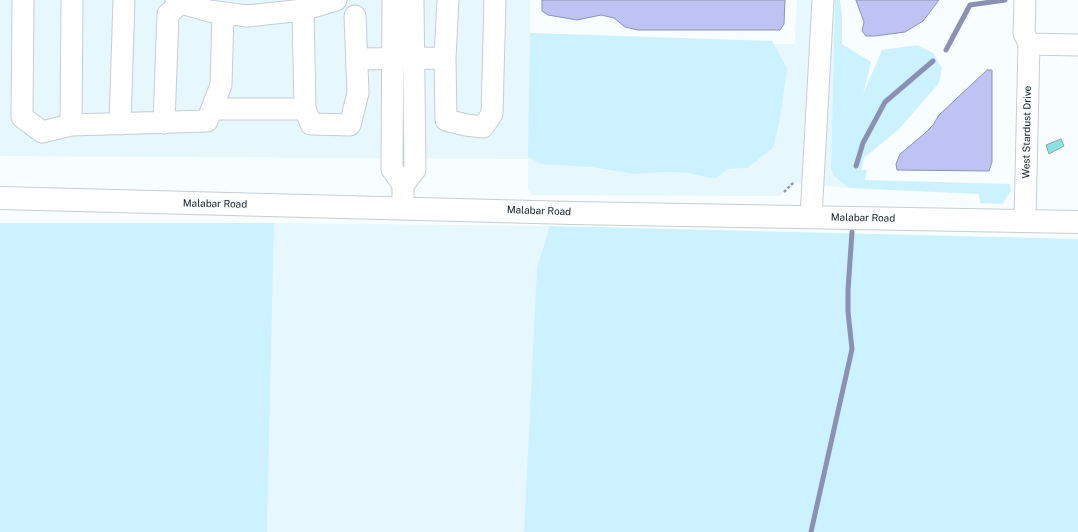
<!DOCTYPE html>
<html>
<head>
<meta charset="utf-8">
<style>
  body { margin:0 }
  canvas { display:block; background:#f8fdff }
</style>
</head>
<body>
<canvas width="1078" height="532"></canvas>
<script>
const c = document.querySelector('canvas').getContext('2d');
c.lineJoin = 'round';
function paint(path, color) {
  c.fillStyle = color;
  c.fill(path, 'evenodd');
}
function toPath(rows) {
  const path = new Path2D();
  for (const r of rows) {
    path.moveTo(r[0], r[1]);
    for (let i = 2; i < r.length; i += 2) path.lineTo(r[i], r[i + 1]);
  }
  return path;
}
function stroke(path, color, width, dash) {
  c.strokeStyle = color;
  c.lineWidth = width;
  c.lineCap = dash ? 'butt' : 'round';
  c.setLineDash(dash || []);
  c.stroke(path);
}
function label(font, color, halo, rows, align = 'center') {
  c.font = font + ' "Public Sans",sans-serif';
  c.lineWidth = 3.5;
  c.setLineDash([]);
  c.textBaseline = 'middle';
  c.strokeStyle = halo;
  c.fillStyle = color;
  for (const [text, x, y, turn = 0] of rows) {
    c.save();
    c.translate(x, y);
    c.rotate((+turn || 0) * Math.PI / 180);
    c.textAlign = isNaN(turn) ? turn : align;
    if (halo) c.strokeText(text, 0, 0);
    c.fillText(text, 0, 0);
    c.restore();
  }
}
const built = toPath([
  [0,0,530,0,529,158,633,174,667,172,687,173,715,179,728,169,747,168,774,44,795,44,797,0,835,0,831,169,835,177,849,188,795,183,793,187,779,196,533,195,528,190,528,159,0,156],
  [274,223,549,226,547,236,537,267,524,532,267,532]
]);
const green = toPath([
  [835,0,840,0,842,14,842,44,871,62,863,95,882,50,917,45,933,53,942,68,939,83,900,128,864,158,861,170,867,170,865,180,1010,184,1011,191,1002,204,980,203,979,194,849,188,835,177,831,169],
  [530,33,772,41,787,68,780,119,773,148,747,168,728,169,715,179,687,173,667,172,633,174,590,167,541,164,528,157],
  [0,223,274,223,267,532,0,532],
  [549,226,1078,239,1078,532,524,532,537,267,547,236]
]);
const water = toPath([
  [542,0,785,0,784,24,780,30,638,30,625,27,614,18,601,15,577,20,548,15,542,11,542,0],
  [856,0,939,0,923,21,905,32,875,36,866,36,862,31,864,22,856,0],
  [987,70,992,70,992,162,989,171,897,170,896,164,900,154,924,134,933,125,939,115,987,70]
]);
const stream = toPath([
  [946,50,970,5,1005,0],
  [856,166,863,143,885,102,933,61],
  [811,532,852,349,848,312,848,290,852,232]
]);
const building = toPath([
  [1061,139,1064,146,1049,154,1046,145,1061,139]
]);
const path = toPath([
  [784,192,794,182]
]);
const minor = toPath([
  [23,0,22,117,42,132,71,125,207,121,221,85,223,13],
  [176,0,181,3,209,11,247,16,303,10,336,0],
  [393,0,392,169,403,185,403,208],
  [448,0,445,58,446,120,466,125,483,127,492,114,495,0],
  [303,10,305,109,311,124,350,125,358,93,355,16],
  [1029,44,1078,45],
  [357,59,445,58],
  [212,109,305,109],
  [164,123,168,14,181,3],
  [120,124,124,0],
  [71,125,72,0],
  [403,185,415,170,413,0],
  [811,217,823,0],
  [1025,220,1029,44,1024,33,1025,0]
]);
const major = toPath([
  [0,198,572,213,1078,222]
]);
const streetNames = [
  ["West Stardust Drive",1027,132,-89],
  ["Malabar Road",215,204,1],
  ["Malabar Road",539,211,2],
  ["Malabar Road",863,218,1]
];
paint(built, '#e7f7fe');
paint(green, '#ccf1ff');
paint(water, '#bec3f4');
stroke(water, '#8c91b3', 1);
stroke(stream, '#8c91b3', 5);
paint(building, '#89e3e2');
stroke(building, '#97a09f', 1);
stroke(minor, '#c6ced2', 23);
stroke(major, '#c6ced2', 24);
stroke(path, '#999d9e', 2.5, [3, 2]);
stroke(minor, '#fff', 21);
stroke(major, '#fff', 22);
label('10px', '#181b1c', '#f8fdff', streetNames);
</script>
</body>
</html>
